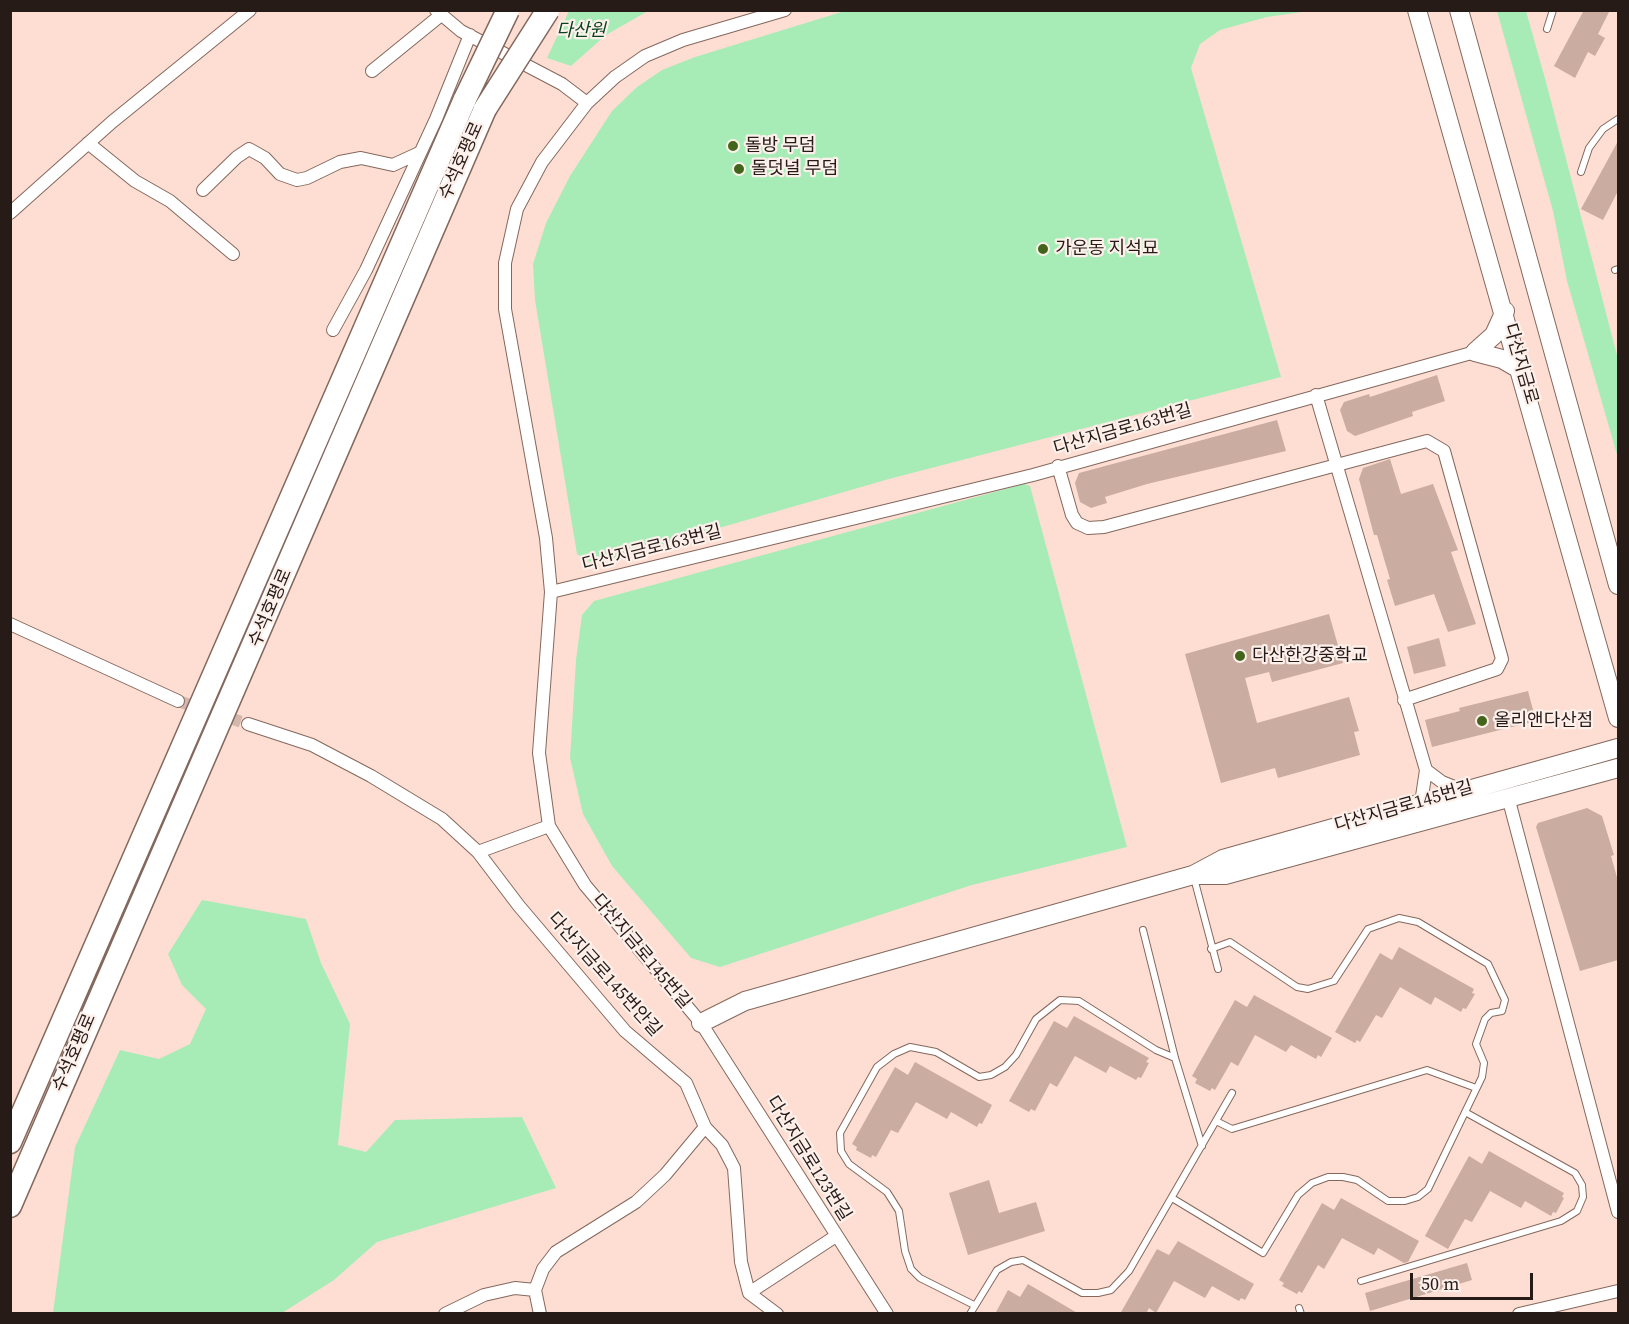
<!DOCTYPE html>
<html>
<head>
<meta charset="utf-8">
<style>
  body { margin:0 }
  #map { position:relative; width:1629px; height:1324px; overflow:hidden; background:#feded2; font-family:"Source Serif 4",serif }
  canvas { display:block }
  .frame { position:absolute; inset:0; border:12px solid #261b17; pointer-events:none }
  .scale { position:absolute; left:1410px; top:1273px; width:123px; height:27px; box-sizing:border-box; border:3px solid #261b17; border-top:0; padding-left:8px; font-size:18px; line-height:21px; white-space:nowrap; color:#261b17; -webkit-text-stroke:4px #fdf0eb; paint-order:stroke }
</style>
</head>
<body>
<div id="map">
<canvas width="1629" height="1324"></canvas>
<div class="frame"></div>
<div class="scale">50 m</div>
</div>
<script>
const c = document.querySelector('canvas').getContext('2d');
c.lineJoin = 'round';
function paint(path, color) {
  c.fillStyle = color;
  c.fill(path, 'evenodd');
}
function toPath(rows) {
  const path = new Path2D();
  for (const r of rows) {
    path.moveTo(r[0], r[1]);
    for (let i = 2; i < r.length; i += 2) path.lineTo(r[i], r[i + 1]);
  }
  return path;
}
function stroke(path, color, width, dash) {
  c.strokeStyle = color;
  c.lineWidth = width;
  c.lineCap = dash ? 'butt' : 'round';
  c.setLineDash(dash || []);
  c.stroke(path);
}
function label(font, color, halo, rows, align = 'center') {
  c.font = font + ' "Source Serif 4","Noto Sans KR",serif';
  c.lineWidth = 4.5;
  c.setLineDash([]);
  c.textBaseline = 'middle';
  c.strokeStyle = halo;
  c.fillStyle = color;
  for (const [text, x, y, turn = 0] of rows) {
    c.save();
    c.translate(x, y);
    c.rotate((+turn || 0) * Math.PI / 180);
    c.textAlign = isNaN(turn) ? turn : align;
    if (halo) c.strokeText(text, 0, 0);
    c.fillText(text, 0, 0);
    c.restore();
  }
}
const green = toPath([
  [848,10,1309,11,1267,17,1220,30,1200,44,1191,68,1281,377,889,479,594,564,577,554,535,300,533,264,546,223,570,176,612,111,637,87,662,70,695,57],
  [569,11,569,10,648,11,606,35,571,66,547,58],
  [1497,11,1526,11,1546,82,1618,359,1618,458,1567,281,1553,211],
  [1024,484,1030,486,1127,847,972,885,720,967,691,958,612,866,583,814,570,758,576,660,582,615,594,601],
  [202,900,306,919,321,963,350,1024,338,1145,366,1152,395,1120,522,1117,556,1188,377,1242,334,1280,282,1313,53,1313,75,1147,120,1050,159,1059,190,1044,206,1009,182,985,168,954]
]);
const building = toPath([
  [1584,10,1610,10,1598,34,1605,38,1595,56,1588,52,1575,78,1554,66],
  [1618,141,1618,191,1603,220,1581,209],
  [1437,375,1445,401,1412,412,1413,416,1355,436,1347,431,1340,410,1344,402,1369,394,1370,397],
  [1277,420,1286,451,1147,484,1105,497,1107,503,1091,508,1080,502,1075,483,1079,473],
  [1390,459,1401,494,1433,484,1458,550,1451,552,1476,624,1448,632,1434,594,1395,606,1387,580,1390,579,1377,535,1374,535,1359,479,1363,468],
  [1329,614,1343,663,1272,682,1269,672,1245,678,1257,723,1349,697,1359,731,1354,732,1360,755,1278,778,1275,768,1221,783,1185,654],
  [1439,638,1446,666,1414,674,1407,647],
  [1528,691,1536,721,1432,747,1425,720,1460,711,1459,708],
  [1587,808,1602,816,1614,855,1611,856,1618,881,1618,960,1580,971,1536,827,1538,823],
  [1399,947,1474,989,1472,993,1475,994,1466,1009,1463,1008,1461,1012,1435,997,1431,1005,1400,987,1382,1018,1376,1015,1360,1042,1357,1040,1355,1043,1335,1032,1380,953,1392,960],
  [1254,995,1332,1038,1321,1057,1318,1055,1316,1059,1291,1045,1286,1052,1255,1035,1238,1066,1231,1062,1215,1090,1212,1088,1210,1091,1195,1083,1197,1079,1192,1076,1235,1000,1247,1007],
  [1074,1016,1149,1058,1146,1062,1149,1063,1141,1078,1138,1077,1136,1080,1110,1066,1106,1073,1075,1056,1057,1087,1050,1083,1035,1111,1031,1109,1029,1112,1009,1101,1054,1021,1067,1028],
  [915,1062,992,1105,982,1124,979,1123,977,1127,951,1112,947,1119,916,1102,898,1133,891,1130,876,1157,872,1155,871,1158,856,1150,857,1147,852,1144,895,1067,908,1075],
  [1489,1151,1564,1193,1562,1197,1564,1198,1556,1213,1553,1212,1551,1216,1525,1201,1521,1208,1490,1191,1472,1222,1465,1219,1448,1249,1425,1236,1469,1156,1482,1164],
  [989,1180,999,1213,1036,1202,1045,1231,968,1255,949,1193],
  [1341,1198,1419,1241,1408,1262,1404,1263,1378,1248,1374,1255,1342,1238,1324,1269,1318,1265,1302,1293,1299,1291,1297,1294,1282,1286,1284,1283,1279,1280,1322,1203,1334,1210],
  [1178,1241,1254,1284,1245,1300,1241,1298,1239,1301,1212,1286,1205,1298,1174,1281,1156,1313,1149,1308,1146,1314,1120,1314,1157,1249,1169,1255],
  [1467,1263,1472,1280,1370,1311,1365,1293],
  [1028,1284,1079,1314,995,1314,1008,1290,1020,1297]
]);
const streetTunnel = toPath([
  [178,701,248,724]
]);
const lane = toPath([
  [1547,29,1553,10],
  [1581,172,1589,148,1603,129,1618,119],
  [1615,270,1618,269],
  [1194,878,1218,969],
  [1143,930,1175,1058,1202,1146],
  [1216,1121,1232,1129,1427,1070,1476,1088],
  [1172,1198,1263,1253,1298,1195,1312,1183,1328,1177,1343,1177,1357,1180,1388,1201,1405,1201,1418,1197,1428,1189,1482,1077,1484,1063,1476,1044,1485,1019,1491,1013,1502,1011,1505,1000,1488,964,1418,922,1399,918,1368,929,1334,981,1308,989,1297,987,1230,942,1211,949],
  [1361,1281,1561,1221,1577,1211,1583,1197,1582,1185,1575,1173,1465,1112],
  [974,1305,920,1278,911,1269,905,1251,899,1211,887,1192,849,1164,841,1151,840,1133,877,1067,894,1054,910,1047,936,1052,979,1077,991,1075,1005,1067,1016,1055,1036,1019,1060,1000,1079,1001,1156,1050,1175,1058],
  [1299,1308,1301,1314],
  [970,1314,997,1270,1011,1262,1023,1260,1082,1293,1098,1293,1111,1290,1129,1271,1232,1093]
]);
const street = toPath([
  [436,10,461,31,562,84,587,103],
  [785,10,683,40,645,56,615,77,587,103,542,162,517,209,505,263,505,309,546,538,551,592,1033,475,1475,352],
  [372,71,441,15],
  [88,143,135,181,170,201,233,254],
  [203,190,237,157,249,149,265,158,280,174,297,180,307,178,340,162,361,158,393,165,419,153],
  [10,213,112,122,250,10],
  [333,330,366,270,436,119,470,35],
  [1316,395,1426,770],
  [1058,466,1072,515,1077,523,1088,528,1104,527,1427,441,1444,451,1502,659,1497,669,1404,700],
  [551,592,539,753,549,826,585,885,701,1023,887,1314],
  [10,624,178,701],
  [248,724,312,745,371,776,442,819,478,852],
  [1508,797,1618,1212],
  [1421,803,1426,770,1442,782,1462,790],
  [549,826,478,852,519,906,625,1031,686,1083,705,1127,722,1145,734,1168,741,1262,749,1293,777,1314],
  [749,1293,836,1236],
  [445,1314,484,1295,515,1288,535,1290],
  [540,1314,535,1290,543,1269,556,1252,636,1202,665,1175,705,1127],
  [1519,1314,1618,1291]
]);
const secondary = toPath([
  [1417,10,1618,718],
  [1459,10,1618,585],
  [1505,311,1494,335,1475,352,1502,359,1521,370],
  [1195,875,1225,875,1618,768],
  [701,1023,745,1001,1193,875,1223,859,1618,748]
]);
const highway = toPath([
  [10,1142,465,99],
  [10,1206,485,109]
]);
const highwayBridge = toPath([
  [465,99,508,10],
  [485,109,548,10]
]);
const markers = [
  [733,146,6,"#43641b"],
  [739,169,6,"#43641b"],
  [1043,249,6,"#43641b"],
  [1240,656,6,"#43641b"],
  [1482,721,6,"#43641b"]
];
const parkNames = [
  ["다산원",581,31]
];
const poiNames = [
  ["돌방 무덤",745,146],
  ["돌덧널 무덤",751,169],
  ["가운동 지석묘",1055,249],
  ["다산한강중학교",1252,656],
  ["올리앤다산점",1494,721]
];
const streetNames = [
  ["수석호평로",462,161,-66],
  ["다산지금로",1520,364,74],
  ["다산지금로163번길",1123,430,-16],
  ["다산지금로163번길",652,549,-14],
  ["수석호평로",271,608,-67],
  ["다산지금로145번길",1404,807,-16],
  ["다산지금로145번길",641,952,50],
  ["다산지금로145번안길",604,975,48],
  ["수석호평로",75,1053,-67],
  ["다산지금로123번길",808,1159,58]
];
paint(green, '#a7ecb6');
paint(building, '#caaca0');
stroke(streetTunnel, '#d3b7ad', 12, [12, 6]);
stroke(lane, '#84685d', 8);
stroke(street, '#84685d', 14);
stroke(secondary, '#84685d', 20);
stroke(highway, '#84685d', 25);
stroke(lane, '#fff', 6);
stroke(street, '#fff', 12);
stroke(secondary, '#fff', 18);
stroke(highway, '#fff', 22);
stroke(highwayBridge, '#84685d', 25, []);
stroke(highwayBridge, '#fff', 22);
for (const [x, y, r, color] of markers) {
  const dot = new Path2D();
  dot.arc(x, y, r, 0, 2 * Math.PI);
  c.fillStyle = color;
  c.fill(dot);
  stroke(dot, '#fdf0eb', 2);
}
label('italic 18px', '#06431e', '#fdf0eb', parkNames);
label('18px', '#261b17', '#fdf0eb', poiNames, 'left');
label('18px', '#261b17', '#fdf0eb', streetNames);
</script>
</body>
</html>
